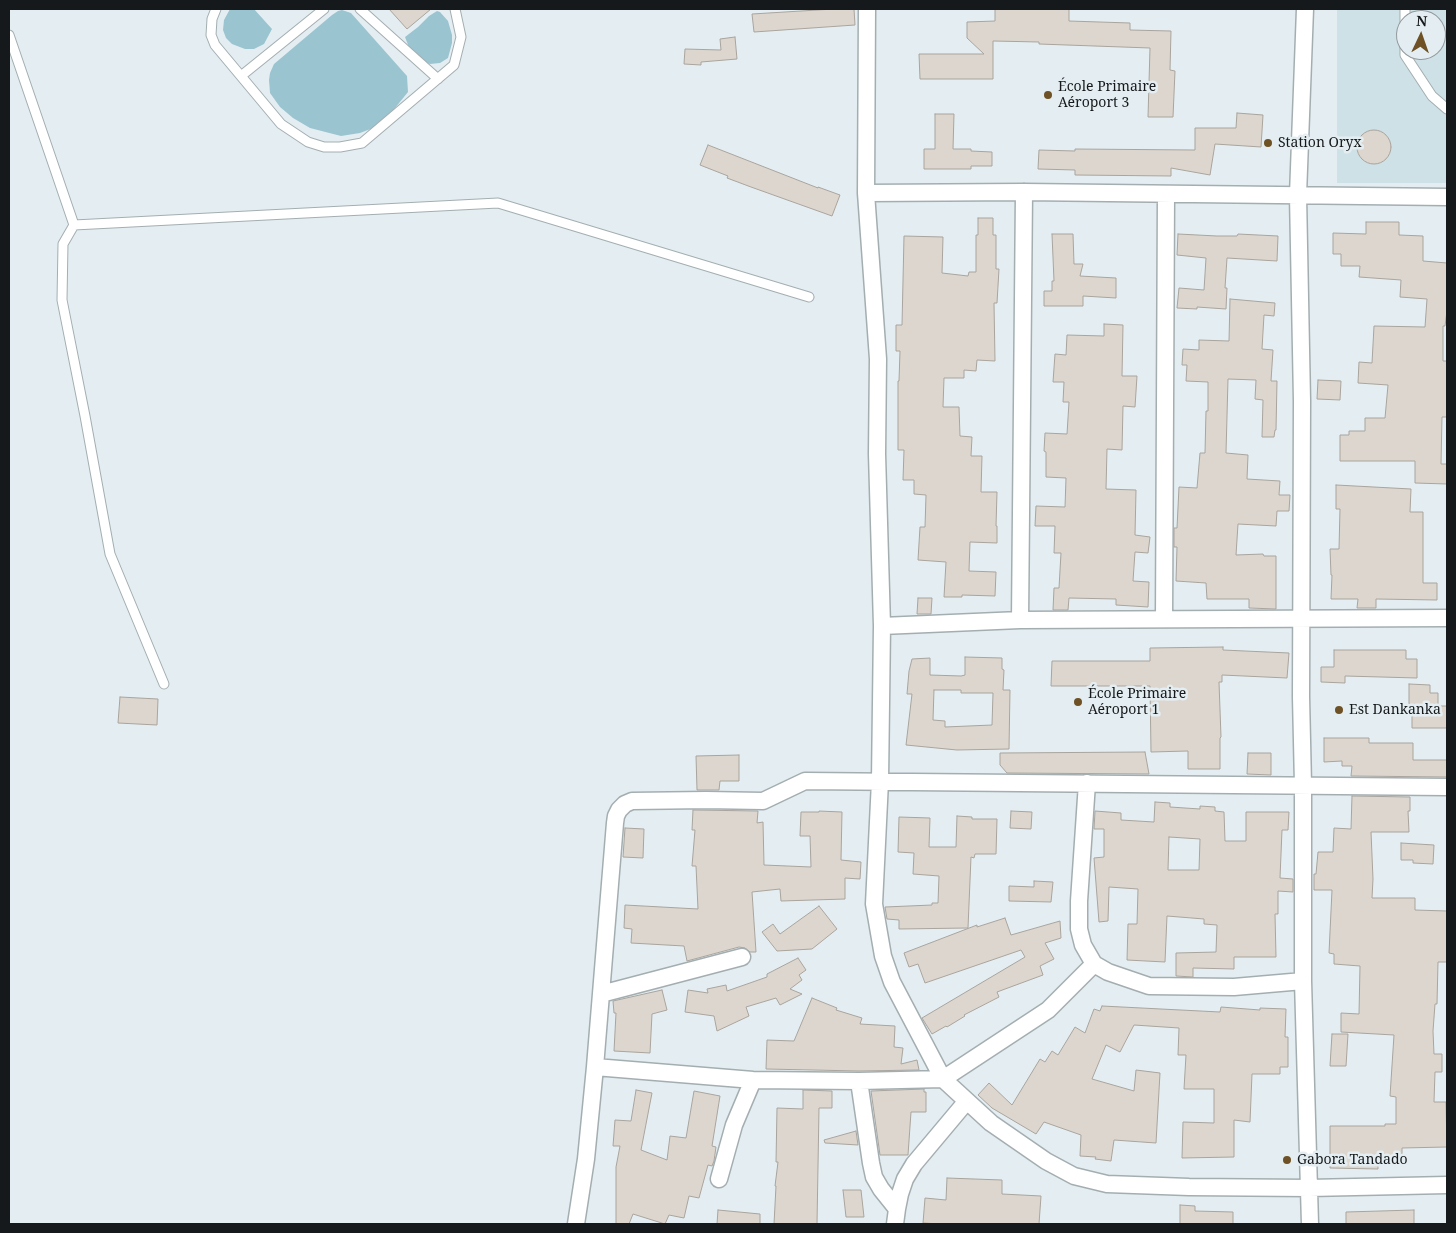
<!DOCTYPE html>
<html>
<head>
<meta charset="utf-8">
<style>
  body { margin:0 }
  #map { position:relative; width:1456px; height:1233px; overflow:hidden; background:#e4eef2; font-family:"Noto Serif",serif }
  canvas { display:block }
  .frame { position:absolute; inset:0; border:10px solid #16191b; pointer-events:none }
  .north { position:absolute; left:1396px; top:10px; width:50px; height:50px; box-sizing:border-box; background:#e4eef2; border:1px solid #92999c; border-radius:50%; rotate:3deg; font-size:14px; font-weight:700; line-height:20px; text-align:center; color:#16191b }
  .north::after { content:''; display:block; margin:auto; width:18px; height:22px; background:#6e5124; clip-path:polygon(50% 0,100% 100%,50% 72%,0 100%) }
</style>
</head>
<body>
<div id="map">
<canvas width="1456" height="1233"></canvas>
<div class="frame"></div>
<div class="north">N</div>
</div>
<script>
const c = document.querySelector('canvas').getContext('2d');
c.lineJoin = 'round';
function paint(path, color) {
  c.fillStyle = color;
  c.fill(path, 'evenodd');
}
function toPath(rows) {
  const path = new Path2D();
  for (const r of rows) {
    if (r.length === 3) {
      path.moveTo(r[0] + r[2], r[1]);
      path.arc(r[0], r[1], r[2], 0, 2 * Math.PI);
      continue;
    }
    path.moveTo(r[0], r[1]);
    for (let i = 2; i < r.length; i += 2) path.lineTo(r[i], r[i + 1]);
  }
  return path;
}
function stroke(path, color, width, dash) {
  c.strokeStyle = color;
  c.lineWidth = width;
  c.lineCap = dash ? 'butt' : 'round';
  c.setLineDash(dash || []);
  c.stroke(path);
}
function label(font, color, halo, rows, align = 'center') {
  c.font = font + ' "Noto Serif",serif';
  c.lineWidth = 5;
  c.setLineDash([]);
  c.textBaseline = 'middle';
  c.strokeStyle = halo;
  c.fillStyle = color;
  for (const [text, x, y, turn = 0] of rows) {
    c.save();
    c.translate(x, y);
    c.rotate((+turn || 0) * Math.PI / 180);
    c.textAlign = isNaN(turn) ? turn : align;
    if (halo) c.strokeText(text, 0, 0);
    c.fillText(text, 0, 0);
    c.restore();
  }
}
const built = toPath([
  [1337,9,1447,9,1447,183,1337,183],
  [1406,20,1436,20,1436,50,1406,50]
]);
const green = toPath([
  [230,9,254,9,272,29,264,44,254,49,245,49,232,44,226,38,223,30,224,20],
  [342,10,351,13,407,76,408,92,391,113,373,128,360,133,341,136,310,128,293,118,280,107,270,93,269,80,270,73,274,64,332,15,338,11],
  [437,11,440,12,448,21,452,35,452,43,448,58,440,63,430,64,419,59,410,50,405,37,418,27,429,16]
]);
const building = toPath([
  [389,9,431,9,407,29,389,9],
  [834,9,854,9,855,25,754,32,752,14,834,9],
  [995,9,1069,9,1069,21,1130,23,1130,30,1171,31,1170,70,1175,71,1173,117,1148,117,1150,48,1039,44,1039,42,993,41,993,79,920,79,919,54,984,54,967,38,967,22,995,21,995,9],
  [735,37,737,59,701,62,701,65,684,64,685,49,721,50,720,39,735,37],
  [1237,113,1263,115,1261,147,1215,144,1210,175,1171,168,1171,176,1075,175,1075,170,1038,169,1039,150,1075,151,1075,149,1195,150,1195,128,1236,128,1237,113],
  [935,114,954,114,953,149,971,149,971,151,992,152,992,166,971,166,971,169,924,169,924,149,935,149,935,114],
  [1374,147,17],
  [708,145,818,188,818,187,840,195,832,216,751,187,727,178,728,176,700,165,708,145],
  [978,218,993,218,993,235,996,235,996,269,999,269,997,303,994,303,995,361,977,360,976,371,964,370,964,378,944,378,943,407,959,407,960,436,972,437,971,456,982,456,981,492,997,492,996,526,997,526,997,543,970,542,969,571,996,572,995,596,962,595,962,597,944,597,946,562,918,560,920,527,925,527,926,495,914,494,914,480,903,480,904,450,898,450,898,381,899,381,900,351,896,351,896,325,902,325,904,236,943,237,942,273,968,276,969,272,976,272,976,235,978,235,978,218],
  [1366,222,1399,222,1399,235,1423,236,1423,261,1447,263,1447,311,1445,326,1443,326,1443,361,1447,361,1447,417,1442,417,1441,464,1447,464,1447,484,1415,483,1415,461,1340,461,1340,435,1349,435,1349,431,1365,431,1365,418,1385,418,1388,385,1358,383,1359,362,1372,363,1374,326,1425,327,1427,299,1400,297,1401,280,1359,277,1360,266,1341,266,1341,254,1333,254,1333,233,1366,234,1366,222],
  [1052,234,1073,234,1074,264,1083,264,1080,276,1116,278,1116,298,1083,296,1083,306,1044,306,1044,291,1052,291,1052,281,1054,281,1052,234],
  [1178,234,1217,236,1237,236,1238,234,1278,236,1277,261,1227,258,1225,288,1227,288,1226,309,1197,307,1197,309,1177,308,1179,288,1204,290,1206,258,1177,255,1178,234],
  [1230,299,1275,303,1274,316,1264,315,1262,349,1273,350,1271,381,1277,381,1276,430,1275,430,1274,437,1262,437,1263,400,1255,399,1256,380,1228,379,1226,453,1248,455,1247,479,1280,481,1279,495,1290,495,1289,511,1277,511,1276,526,1238,524,1236,555,1263,554,1264,556,1276,556,1276,609,1249,608,1249,599,1207,599,1206,583,1176,581,1177,547,1174,547,1174,528,1177,528,1179,487,1197,488,1200,453,1205,453,1206,411,1208,411,1208,382,1186,381,1187,365,1182,365,1183,349,1199,350,1199,340,1229,341,1230,299],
  [1104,324,1123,325,1122,376,1137,376,1135,407,1123,406,1122,450,1107,449,1106,489,1136,490,1135,535,1150,537,1148,553,1135,552,1133,581,1149,582,1148,607,1116,605,1116,599,1069,598,1068,610,1053,610,1054,588,1059,588,1061,553,1054,553,1055,526,1035,526,1036,506,1065,507,1066,478,1046,477,1046,452,1044,451,1045,433,1067,434,1069,402,1063,402,1064,382,1053,382,1055,354,1066,355,1067,335,1104,336,1104,324],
  [1318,380,1341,381,1340,400,1317,399,1318,380],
  [1336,485,1411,489,1410,512,1423,512,1423,583,1437,583,1437,600,1376,599,1376,608,1357,608,1358,599,1331,599,1332,575,1331,575,1330,549,1339,549,1340,509,1336,509,1336,485],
  [918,598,932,598,931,614,917,614,918,598],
  [1223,647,1223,650,1289,653,1287,678,1222,675,1222,682,1219,682,1221,737,1220,738,1220,769,1188,769,1188,751,1151,752,1150,686,1051,686,1052,661,1150,661,1150,648,1223,647],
  [1334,650,1406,650,1406,659,1417,659,1417,678,1345,676,1345,683,1321,682,1321,667,1334,667,1334,650],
  [965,657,1002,658,1002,669,1004,670,1003,690,1010,690,1009,749,957,750,906,745,912,694,907,694,909,671,912,659,930,658,930,675,961,676,965,675,965,657],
  [934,690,961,690,961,693,993,693,992,725,945,727,945,721,933,720,934,690],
  [1409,684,1430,685,1430,693,1438,693,1438,706,1447,706,1447,728,1412,728,1412,706,1409,705,1409,684],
  [120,697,158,699,157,725,118,723,120,697],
  [1324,738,1369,738,1369,743,1413,743,1413,760,1447,760,1447,777,1351,776,1352,766,1342,766,1342,761,1324,762,1324,738],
  [1145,752,1149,774,1007,773,1000,765,1000,753,1145,752],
  [1248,753,1271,753,1271,775,1247,774,1248,753],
  [739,755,739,781,720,781,719,790,697,790,696,756,739,755],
  [1352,796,1410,797,1410,811,1408,811,1409,832,1371,832,1373,879,1372,898,1415,898,1415,910,1447,911,1447,962,1438,962,1437,1004,1435,1004,1433,1031,1434,1054,1442,1054,1442,1072,1435,1072,1434,1102,1446,1102,1447,1147,1402,1148,1402,1157,1378,1157,1378,1169,1330,1168,1330,1126,1385,1126,1385,1124,1396,1124,1396,1097,1390,1096,1394,1035,1341,1032,1341,1013,1359,1014,1360,966,1334,964,1334,954,1329,953,1332,890,1314,890,1314,874,1316,874,1318,852,1333,852,1334,828,1351,829,1352,796],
  [1155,802,1170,803,1170,807,1200,809,1200,806,1215,807,1215,811,1224,812,1225,841,1246,841,1246,812,1289,812,1288,830,1282,830,1280,878,1293,879,1293,892,1278,891,1278,914,1275,914,1276,957,1234,957,1234,969,1193,968,1193,977,1176,976,1176,953,1216,952,1217,925,1204,924,1204,919,1167,916,1165,962,1127,960,1128,924,1137,924,1138,889,1109,887,1108,921,1099,922,1094,858,1104,857,1104,829,1094,829,1095,811,1121,813,1121,820,1154,822,1155,802],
  [1169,837,1200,839,1199,870,1168,870,1169,837],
  [693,810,758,811,757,823,763,822,764,865,811,867,810,836,800,836,801,812,819,812,819,811,842,812,841,860,861,862,860,879,845,878,845,899,781,901,780,889,752,892,756,952,750,952,745,948,739,947,687,961,684,946,631,943,632,929,624,928,625,905,698,909,696,866,692,866,695,830,692,830,693,810],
  [1011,811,1032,812,1031,829,1010,828,1011,811],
  [957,816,972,817,972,819,997,819,996,854,975,854,974,858,971,857,968,928,899,929,899,920,887,919,885,907,932,905,932,903,938,903,939,876,913,874,914,853,898,852,899,817,930,818,929,847,956,847,957,816],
  [625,828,644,829,643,858,623,857,625,828],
  [1401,843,1434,845,1433,864,1413,863,1413,860,1401,860,1401,843],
  [1034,881,1053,882,1051,902,1009,901,1009,886,1034,887,1034,881],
  [819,906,837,929,812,949,777,951,762,932,773,924,780,934,819,906],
  [1005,918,1011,935,1060,921,1061,938,1045,943,1054,959,1040,966,1043,975,997,992,999,997,964,1015,965,1016,947,1027,946,1026,932,1034,922,1018,1025,957,1021,950,925,983,918,964,909,967,904,953,977,925,977,927,1005,918],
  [798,958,806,970,799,975,802,980,790,989,802,994,780,1005,776,998,746,1007,749,1016,717,1031,714,1016,685,1012,688,990,708,993,707,989,726,985,727,991,767,977,767,974,798,958],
  [662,990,667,1010,652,1014,650,1053,614,1051,616,1013,614,1013,613,1001,662,990],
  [812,998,837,1008,836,1010,862,1018,860,1024,895,1026,894,1047,903,1048,901,1064,917,1060,919,1070,859,1071,766,1069,767,1040,794,1041,812,998],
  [1102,1006,1220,1012,1221,1007,1260,1010,1260,1008,1286,1009,1285,1037,1288,1037,1288,1067,1280,1067,1280,1074,1252,1074,1250,1122,1234,1120,1234,1157,1182,1158,1183,1122,1214,1123,1214,1089,1184,1089,1186,1055,1178,1055,1179,1028,1134,1025,1120,1052,1106,1045,1092,1079,1134,1091,1136,1070,1160,1073,1156,1143,1114,1140,1111,1161,1095,1159,1096,1157,1080,1156,1081,1135,1044,1122,1036,1134,992,1108,978,1095,989,1083,1012,1105,1040,1059,1045,1062,1052,1051,1058,1055,1075,1027,1085,1033,1094,1009,1100,1011,1102,1006],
  [1332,1034,1348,1034,1346,1066,1330,1066,1332,1034],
  [924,1089,924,1092,926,1092,926,1112,911,1112,908,1155,880,1155,871,1091,924,1089],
  [636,1090,652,1093,641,1150,667,1160,670,1136,686,1138,694,1091,720,1096,712,1146,716,1147,714,1161,712,1166,708,1165,699,1198,689,1196,684,1218,669,1215,665,1224,633,1214,629,1224,616,1224,616,1167,620,1146,613,1146,615,1120,631,1121,636,1090],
  [803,1090,832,1091,832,1108,819,1108,817,1224,774,1224,776,1186,775,1186,778,1162,776,1162,777,1108,803,1109,803,1090],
  [856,1131,858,1145,825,1143,824,1140,856,1131],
  [947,1178,1002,1180,1002,1194,1041,1196,1039,1224,940,1224,923,1223,925,1198,946,1200,947,1178],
  [843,1190,861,1190,864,1217,846,1217,843,1190],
  [1180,1205,1195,1206,1195,1211,1233,1212,1233,1224,1180,1224,1180,1205],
  [718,1210,760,1214,760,1224,717,1224,718,1210],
  [1414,1210,1414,1224,1346,1224,1346,1212,1414,1210]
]);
const service = toPath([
  [216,9,212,19,211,35,215,45,281,124,308,142,324,147,340,147,362,143,454,65,461,37,455,9],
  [360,9,438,79],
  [1405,9,1405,55,1432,96,1447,109],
  [9,35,74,225],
  [241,76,324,9],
  [164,684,110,554,85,416,62,300,63,244,74,225,498,203,809,297]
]);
const minor = toPath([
  [867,9,866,193,878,359,877,454,882,626,880,781,874,904,883,956,892,982,943,1079,991,1123,1046,1161,1074,1176,1107,1184,1189,1187,1309,1188,1447,1185],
  [1305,9,1298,195,1302,401,1301,697,1303,785,1303,981,1310,1224],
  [866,193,1024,192,1447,197],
  [1164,619,1166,194],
  [1020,620,1024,192],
  [882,626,1020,620,1447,618],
  [1087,783,1079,901,1079,929,1083,945,1094,964,1108,972,1149,986,1234,987,1303,981],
  [601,994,742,957],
  [595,1067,753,1080,859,1081,943,1079,1048,1010,1094,964],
  [859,1081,871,1163,874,1177,881,1189,897,1209],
  [719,1179,734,1125,753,1080],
  [576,1224,586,1159,595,1067,615,823,616,816,619,810,625,804,632,801,706,800,763,801,805,781,1447,787],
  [895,1224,897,1209,900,1194,905,1179,914,1164,966,1102]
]);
const markers = [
  [1048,95,5,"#6e5124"],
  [1268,143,5,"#6e5124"],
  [1078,702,5,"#6e5124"],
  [1339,710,5,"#6e5124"],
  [1287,1160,5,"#6e5124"]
];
const poiNames = [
  ["École Primaire",1058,87],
  ["Aéroport 3",1058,103],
  ["Station Oryx",1278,143],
  ["École Primaire",1088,694],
  ["Aéroport 1",1088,710],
  ["Est Dankanka",1349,710],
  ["Gabora Tandado",1297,1160]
];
paint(built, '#cee1e7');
paint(green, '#9bc4d1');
paint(building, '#dcd6ce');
stroke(building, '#a9a49d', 1);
stroke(service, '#a4aeb1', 11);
stroke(minor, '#a4aeb1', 19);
stroke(service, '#fff', 9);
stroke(minor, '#fff', 16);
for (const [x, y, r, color] of markers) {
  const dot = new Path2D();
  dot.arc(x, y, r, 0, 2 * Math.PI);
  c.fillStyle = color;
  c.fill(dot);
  stroke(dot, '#e4eef2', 2);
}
label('14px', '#16191b', '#e4eef2', poiNames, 'left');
</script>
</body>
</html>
